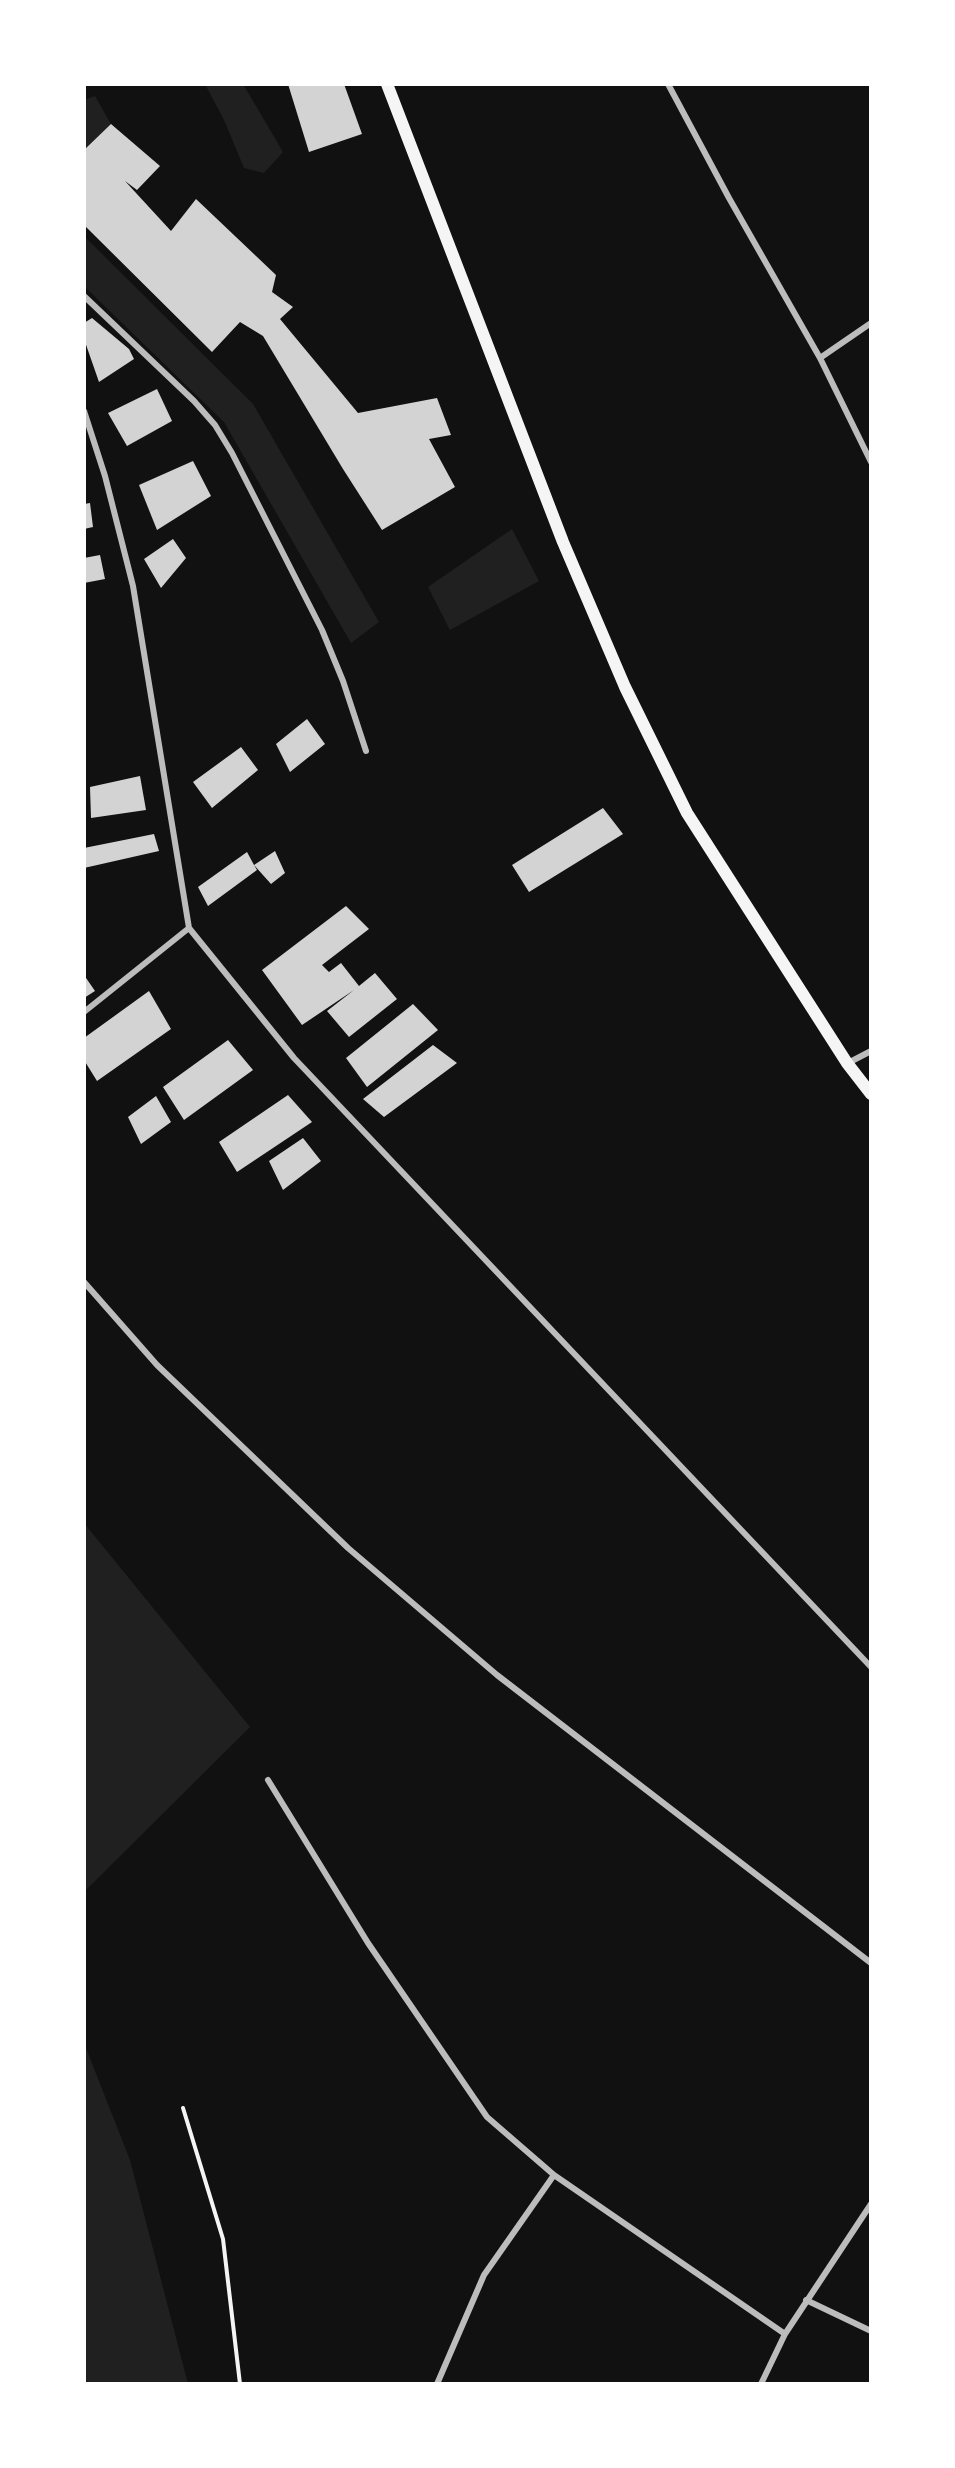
<!DOCTYPE html>
<html>
<head>
<meta charset="utf-8">
<style>
  body { margin:0 }
  #map { position:relative; width:955px; height:2468px; overflow:hidden; background:#111; font-family:Bitter,serif }
  canvas { display:block }
  .frame { position:absolute; inset:0; border:86px solid #fff; pointer-events:none }
</style>
</head>
<body>
<div id="map">
<canvas width="955" height="2468"></canvas>
<div class="frame"></div>
</div>
<script>
const c = document.querySelector('canvas').getContext('2d');
c.lineJoin = 'round';
function paint(path, color) {
  c.fillStyle = color;
  c.fill(path, 'evenodd');
}
function toPath(rows) {
  const path = new Path2D();
  for (const r of rows) {
    path.moveTo(r[0], r[1]);
    for (let i = 2; i < r.length; i += 2) path.lineTo(r[i], r[i + 1]);
  }
  return path;
}
function stroke(path, color, width, dash) {
  c.strokeStyle = color;
  c.lineWidth = width;
  c.lineCap = dash ? 'butt' : 'round';
  c.setLineDash(dash || []);
  c.stroke(path);
}
const green = toPath([
  [205,84,243,84,283,152,264,173,244,168,224,120],
  [95,96,111,124,84,150,84,100],
  [84,236,253,404,379,622,351,643,224,422,84,286],
  [512,529,539,581,450,630,428,587],
  [84,1523,250,1727,84,1892],
  [84,2043,130,2160,188,2384,84,2384]
]);
const building = toPath([
  [288,84,344,84,362,134,309,152],
  [111,124,160,166,137,190,125,181,171,231,196,199,276,275,272,292,293,307,280,319,358,413,437,398,451,435,429,439,455,487,382,530,343,469,263,336,240,322,212,352,84,225,84,150],
  [92,318,129,349,134,359,99,382,84,339,84,323],
  [157,389,172,421,127,446,108,413],
  [193,461,211,496,157,530,139,485],
  [90,503,93,527,84,529,84,504],
  [173,539,186,558,161,588,144,559],
  [100,555,105,579,84,583,84,558],
  [307,719,325,744,290,772,276,744],
  [241,747,258,770,212,808,193,782],
  [140,776,146,810,91,818,90,787],
  [603,808,623,834,529,892,512,865],
  [154,834,159,851,84,868,84,848],
  [275,851,285,873,271,884,254,865,257,870,208,906,198,887,247,852,254,865],
  [346,906,369,929,322,965,329,972,341,963,359,986,375,973,397,999,349,1037,327,1011,354,990,302,1025,262,970],
  [84,975,95,991,84,998],
  [149,991,171,1029,97,1081,84,1060,84,1038],
  [413,1004,438,1030,367,1087,346,1058],
  [228,1040,253,1070,184,1120,163,1087],
  [433,1045,457,1063,384,1117,363,1099],
  [288,1095,312,1122,237,1172,219,1142],
  [156,1096,171,1122,141,1144,128,1117],
  [303,1138,321,1161,283,1190,269,1161]
]);
const path = toPath([
  [183,2108,223,2239,240,2384]
]);
const minor = toPath([
  [668,84,729,198,820,358,871,462],
  [84,296,194,401,215,425,232,453,322,630,343,681,366,751],
  [820,358,871,323],
  [84,411,105,476,133,586,189,928,294,1058,871,1667],
  [84,1012,189,928],
  [848,1063,871,1051],
  [84,1282,157,1365,348,1548,497,1675,871,1963],
  [268,1780,368,1943,487,2117,554,2175,785,2334],
  [806,2300,871,2331],
  [437,2384,484,2275,554,2175],
  [761,2384,785,2334,871,2204]
]);
const secondary = toPath([
  [387,84,563,542,625,687,687,813,847,1063,871,1094]
]);
paint(green, '#202020');
paint(building, '#d3d3d3');
stroke(path, '#f5f5f5', 4);
stroke(minor, '#bcbcbc', 6);
stroke(secondary, '#f5f5f5', 12);
</script>
</body>
</html>
